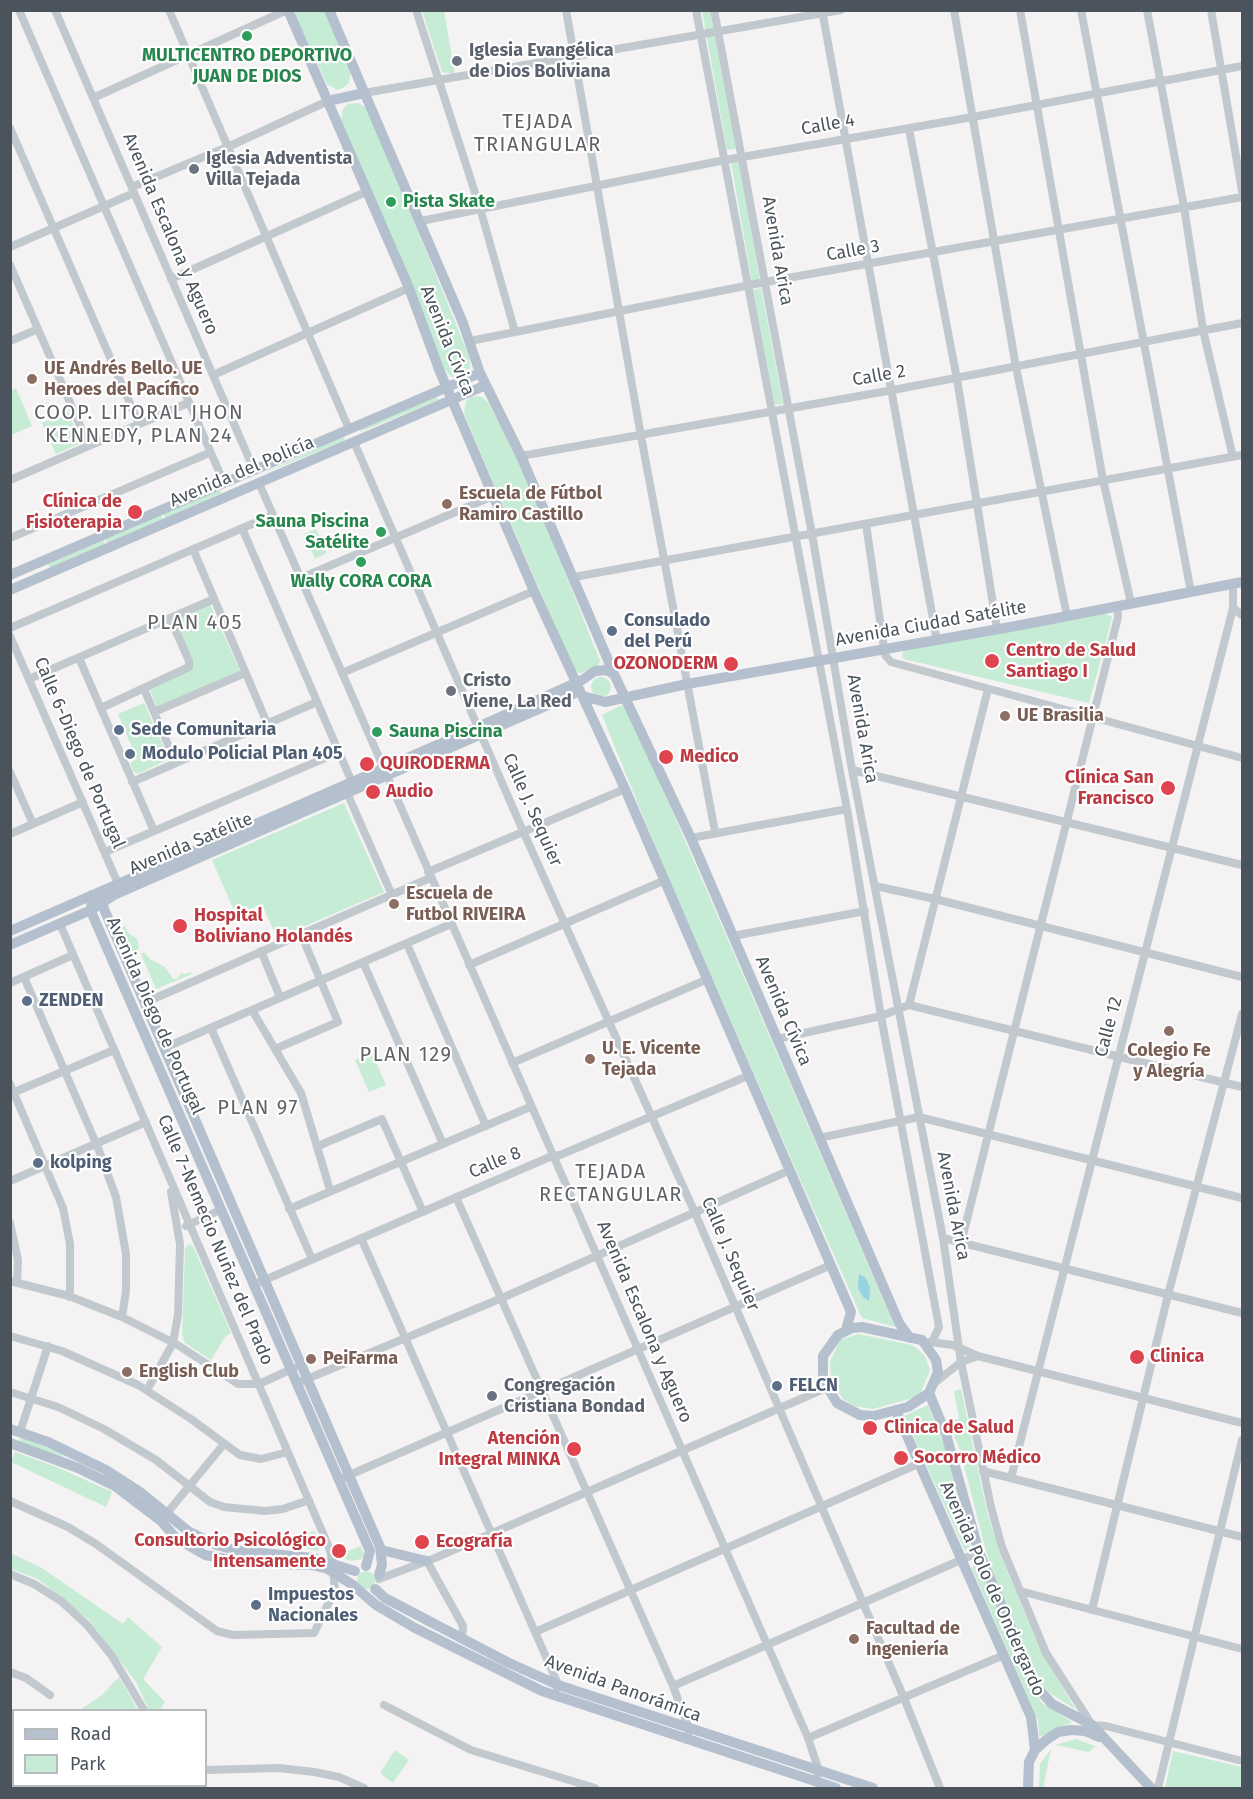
<!DOCTYPE html>
<html>
<head>
<meta charset="utf-8">
<style>
  body { margin:0 }
  #map { position:relative; width:1253px; height:1799px; overflow:hidden; background:#f4f2f2; font-family:"Fira Sans",sans-serif }
  canvas { display:block }
  .frame { position:absolute; inset:0; border:12px solid #4b545d; pointer-events:none }
  .legend { position:absolute; left:12px; top:1709px; width:195px; height:78px; box-sizing:border-box; background:#fff; border:2px solid #b7bbbe; margin:0; padding:8px 10px; list-style:none; font-size:18px; color:#4b545d }
  .legend li { display:flex; align-items:center; gap:12px; height:30px }
  .legend b { width:30px; border:2px solid #b7bbbe }
</style>
</head>
<body>
<div id="map">
<canvas width="1253" height="1799"></canvas>
<div class="frame"></div>
<ul class="legend">
<li><b style="height:8px;background:#b4c0cd"></b>Road</li>
<li><b style="height:16px;background:#c6ecd5"></b>Park</li>
</ul>
</div>
<script>
const c = document.querySelector('canvas').getContext('2d');
c.lineJoin = 'round';
function paint(path, color) {
  c.fillStyle = color;
  c.fill(path, 'evenodd');
}
function toPath(rows) {
  const path = new Path2D();
  for (const r of rows) {
    if (r.length === 3) {
      path.moveTo(r[0] + r[2], r[1]);
      path.arc(r[0], r[1], r[2], 0, 2 * Math.PI);
      continue;
    }
    path.moveTo(r[0], r[1]);
    for (let i = 2; i < r.length; i += 2) path.lineTo(r[i], r[i + 1]);
  }
  return path;
}
function stroke(path, color, width, dash) {
  c.strokeStyle = color;
  c.lineWidth = width;
  c.lineCap = dash ? 'butt' : 'round';
  c.setLineDash(dash || []);
  c.stroke(path);
}
function label(font, color, halo, rows, align = 'center') {
  c.font = font + ' "Fira Sans",sans-serif';
  c.lineWidth = 4.5;
  c.setLineDash([]);
  c.textBaseline = 'middle';
  c.strokeStyle = halo;
  c.fillStyle = color;
  for (const [text, x, y, turn = 0] of rows) {
    c.save();
    c.translate(x, y);
    c.rotate((+turn || 0) * Math.PI / 180);
    c.textAlign = isNaN(turn) ? turn : align;
    if (halo) c.strokeText(text, 0, 0);
    c.fillText(text, 0, 0);
    c.restore();
  }
}
const green = toPath([
  [293,11,324,11,351,72,349,83,343,88,337,90,327,84],
  [422,11,444,11,455,74,442,72],
  [702,11,710,11,736,149,727,150],
  [358,103,368,109,469,356,470,368,462,376,452,377,444,369,341,119,343,109,348,104],
  [739,161,760,281,752,282,731,162],
  [761,288,783,404,775,405,753,290],
  [16,388,32,426,11,435,11,391],
  [480,396,488,402,524,469,600,661,597,667,581,673,575,672,464,414,466,401,471,397],
  [436,397,439,400,360,432,361,429],
  [68,412,81,443,56,454,42,423],
  [342,437,345,438,344,441,262,474],
  [219,490,222,493,165,518,164,514],
  [161,515,163,519,107,543,106,539],
  [316,529,327,553,315,559,304,534],
  [104,540,105,544,50,568,48,564],
  [210,604,240,671,157,708,150,690,191,670,176,619],
  [1104,613,1112,617,1111,622,1089,703,904,659,902,656,904,650],
  [601,687,10],
  [144,703,169,759,138,774,133,771,130,763,137,759,118,714],
  [622,705,627,706,895,1327,862,1318,796,1170,659,856,602,715],
  [344,803,384,892,277,938,262,904,236,915,212,860],
  [125,926,128,933,137,939,139,949,132,952,120,928],
  [144,952,150,959,165,967,173,979,178,978,181,973,186,974,190,972,192,974,156,989,141,954],
  [372,1053,386,1085,369,1092,355,1060],
  [189,1244,193,1246,231,1333,225,1337,211,1360,185,1343,182,1335,185,1249],
  [858,1334,912,1345,919,1350,925,1356,930,1370,921,1392,916,1397,873,1409,854,1406,843,1399,831,1381,830,1361,840,1340],
  [961,1389,987,1512,1001,1556,1038,1645,1075,1709,1048,1692,1037,1677,1003,1602,986,1551,960,1450,948,1422,959,1419,954,1391],
  [928,1405,946,1450,970,1546,965,1551,904,1416],
  [21,1437,63,1454,62,1458,19,1442],
  [15,1452,59,1468,112,1492,106,1507,11,1462],
  [315,1531,321,1545,317,1551,287,1543,287,1540],
  [360,1546,364,1554,361,1559,351,1561,340,1557,339,1555],
  [10,1553,42,1568,123,1624,128,1617,162,1647,143,1679,165,1702,160,1710,149,1710,136,1682,89,1620,38,1579,11,1569],
  [974,1563,980,1567,1032,1689,1042,1703,1072,1722,1039,1737,1038,1720,972,1569],
  [366,1580,9],
  [119,1677,138,1710,80,1710,102,1695],
  [10,1723,14,1725,14,1786,153,1786,153,1788,11,1788],
  [1076,1739,1095,1746,1089,1752,1055,1745],
  [1051,1749,1043,1788,1039,1788,1040,1764],
  [395,1750,409,1760,393,1783,380,1773],
  [1173,1751,1242,1767,1242,1788,1165,1788]
]);
const water = toPath([
  [859,1274,865,1277,870,1287,869,1301,863,1297,858,1288]
]);
const minor = toPath([
  [19,10,224,483],
  [55,10,254,470],
  [169,10,349,429],
  [416,10,480,208,515,332],
  [566,10,641,436,715,832],
  [696,10,847,809,881,1016,939,1327,932,1342],
  [714,10,812,534,852,770,943,1238,961,1362,991,1507,1002,1547,1046,1653,1092,1725],
  [822,10,937,641],
  [954,10,1016,367,1067,616],
  [1020,10,1103,480,1131,603],
  [1081,10,1191,592],
  [1147,10,1184,207,1203,330,1233,457],
  [1211,10,1242,191],
  [364,93,841,10],
  [93,98,287,10],
  [10,128,139,424],
  [909,129,957,379,997,629],
  [132,187,232,145,328,101],
  [421,221,725,160,973,117,1242,66],
  [10,247,134,193],
  [10,265,89,446],
  [171,279,368,191],
  [10,341,38,329],
  [470,341,765,282,1242,197],
  [213,375,409,288],
  [354,442,523,831,695,1213,904,1698,940,1788],
  [521,456,893,390,1242,323],
  [10,480,188,403],
  [259,483,808,1738,819,1771,815,1781],
  [866,524,885,655,891,662,1242,758],
  [242,528,354,787],
  [10,538,209,453],
  [193,549,267,723],
  [574,577,1242,455],
  [301,578,493,496],
  [1233,608,1242,615],
  [10,628,273,515],
  [10,636,120,888],
  [79,658,154,831],
  [342,673,534,591],
  [29,679,214,599],
  [144,689,176,763],
  [101,708,189,667,189,661,170,618],
  [154,712,245,673],
  [852,770,1242,865],
  [10,772,33,824],
  [132,782,317,702],
  [348,795,392,895],
  [10,834,83,802],
  [691,838,847,809],
  [105,852,339,752],
  [428,872,625,789],
  [875,886,935,899,1242,977],
  [733,936,865,911],
  [407,944,486,1126],
  [261,951,280,997],
  [363,962,443,1144],
  [469,965,663,881],
  [24,977,98,1148,116,1197,126,1254,126,1291,122,1317],
  [10,983,73,955],
  [144,1003,430,878],
  [909,1005,988,689],
  [252,1010,301,1093,330,1190],
  [211,1028,312,1259],
  [777,1039,881,1016,909,1005,1242,1087],
  [164,1048,451,924],
  [275,1049,338,1022,301,934],
  [512,1063,708,979],
  [10,1084,63,1208,70,1244,70,1297],
  [10,1094,114,1050],
  [819,1138,919,1117,1242,1198],
  [318,1146,382,1119,423,1212],
  [10,1181,146,1122],
  [456,1197,673,1686,689,1729,687,1740],
  [289,1209,530,1107],
  [10,1223,18,1260,17,1282],
  [186,1226,220,1210],
  [361,1238,535,1632,558,1684,557,1688],
  [943,1238,1242,1313],
  [961,1243,1118,617,1117,606],
  [10,1281,69,1296,122,1317,176,1344,238,1384,259,1384,294,1368],
  [253,1285,552,1156,560,1155,750,1075],
  [10,1336,62,1351,138,1385,191,1419,240,1455,261,1459,288,1452],
  [930,1342,953,1345,978,1356,1242,1423],
  [302,1381,502,1298,788,1171],
  [936,1382,961,1362,978,1356],
  [147,1390,173,1343,178,1315,180,1244,171,1192],
  [10,1392,58,1407,104,1429,156,1460,210,1502,224,1507,265,1511,283,1509,309,1500],
  [20,1432,48,1346],
  [983,1471,1242,1537],
  [1011,1478,1233,608,1233,584],
  [338,1480,831,1265],
  [10,1501,68,1527,96,1544,217,1631,233,1635,314,1633,335,1590,332,1557,328,1545,60,924],
  [167,1513,224,1444],
  [427,1561,463,1626,462,1639],
  [10,1574,34,1584,61,1601,87,1625,112,1656,144,1710],
  [379,1579,435,1558,826,1388],
  [1020,1591,1242,1649],
  [1092,1610,1168,1295,1242,1014],
  [535,1632,918,1464],
  [10,1672,26,1678,50,1695],
  [673,1686,979,1552],
  [384,1705,471,1750,595,1788],
  [1088,1725,1106,1726,1242,1761],
  [808,1738,1004,1655],
  [206,1770,279,1768,314,1772,339,1777,364,1788],
  [1158,1788,1242,1440]
]);
const major = toPath([
  [288,10,409,288,440,372,534,591,625,789,851,1312,846,1330],
  [329,10,463,323,480,373,521,456,614,674,691,838,899,1323,910,1338],
  [328,101,364,93],
  [10,575,480,373],
  [10,590,486,385],
  [583,696,605,702,687,684,1016,626,1242,582],
  [92,895,101,902,380,1547,382,1565,379,1575],
  [92,895,91,910,93,916,370,1551,366,1566],
  [10,931,469,731,582,680,595,671,606,670,614,674],
  [10,945,91,910,114,895,580,691],
  [862,1327,922,1340,936,1360,938,1372,929,1393,908,1407,873,1416,860,1415,837,1403,823,1380,823,1356,838,1335,852,1328,862,1327],
  [929,1393,946,1434,979,1552,1035,1685,1052,1704,1092,1725,1151,1788],
  [896,1411,1031,1717,1035,1750],
  [10,1429,48,1442,106,1470,140,1492,188,1531,216,1545,240,1551,313,1558,355,1571],
  [10,1443,78,1468,115,1486,161,1521,176,1538,205,1555,247,1563,312,1565,328,1569,353,1585,376,1605,415,1628,542,1691,836,1788],
  [381,1550,427,1561],
  [375,1589,385,1598,507,1662,558,1685,873,1788],
  [1028,1788,1029,1762,1035,1750,1046,1740,1058,1732,1071,1730,1085,1731,1099,1737]
]);
const markers = [
  [247,36,6,"#2e9e5b"],
  [457,61,6,"#6b7280"],
  [194,169,6,"#6b7280"],
  [391,202,6,"#2e9e5b"],
  [32,379,6,"#8d6e63"],
  [447,504,6,"#8d6e63"],
  [135,512,8,"#e0444e"],
  [381,532,6,"#2e9e5b"],
  [361,562,6,"#2e9e5b"],
  [612,631,6,"#5c6f8a"],
  [992,661,8,"#e0444e"],
  [731,664,8,"#e0444e"],
  [451,691,6,"#6b7280"],
  [1005,716,6,"#8d6e63"],
  [119,730,6,"#5c6f8a"],
  [377,732,6,"#2e9e5b"],
  [130,754,6,"#5c6f8a"],
  [666,757,8,"#e0444e"],
  [367,764,8,"#e0444e"],
  [1168,788,8,"#e0444e"],
  [373,792,8,"#e0444e"],
  [394,904,6,"#8d6e63"],
  [180,926,8,"#e0444e"],
  [27,1001,6,"#5c6f8a"],
  [1169,1031,6,"#8d6e63"],
  [590,1059,6,"#8d6e63"],
  [38,1163,6,"#5c6f8a"],
  [1137,1357,8,"#e0444e"],
  [311,1359,6,"#8d6e63"],
  [127,1372,6,"#8d6e63"],
  [777,1386,6,"#5c6f8a"],
  [492,1396,6,"#6b7280"],
  [870,1428,8,"#e0444e"],
  [574,1449,8,"#e0444e"],
  [901,1458,8,"#e0444e"],
  [422,1542,8,"#e0444e"],
  [339,1551,8,"#e0444e"],
  [256,1605,6,"#5c6f8a"],
  [854,1639,6,"#8d6e63"]
];
const worshipNames = [
  ["Iglesia Evangélica",469,51],
  ["de Dios Boliviana",469,72],
  ["Iglesia Adventista",206,159],
  ["Villa Tejada",206,180],
  ["Cristo",463,681],
  ["Viene, La Red",463,702],
  ["Congregación",504,1386],
  ["Cristiana Bondad",504,1407]
];
const leisureNames = [
  ["MULTICENTRO DEPORTIVO",247,56],
  ["JUAN DE DIOS",247,77],
  ["Pista Skate",403,202,"left"],
  ["Sauna Piscina",369,522,"right"],
  ["Satélite",369,543,"right"],
  ["Wally CORA CORA",361,582],
  ["Sauna Piscina",389,732,"left"]
];
const streetNames = [
  ["Calle 4",828,125,-10],
  ["Avenida Escalona y Aguero",170,234,67],
  ["Avenida Arica",777,251,80],
  ["Calle 3",853,251,-10],
  ["Avenida Cívica",447,341,68],
  ["Calle 2",879,376,-10],
  ["Avenida del Policía",242,472,-23],
  ["Avenida Ciudad Satélite",931,624,-10],
  ["Avenida Arica",862,729,80],
  ["Calle 6-Diego de Portugal",79,753,67],
  ["Calle J. Sequier",532,810,66],
  ["Avenida Satélite",191,844,-23],
  ["Avenida Cívica",783,1011,67],
  ["Avenida Diego de Portugal",155,1016,66],
  ["Calle 12",1109,1027,-75],
  ["Calle 8",495,1163,-23],
  ["Avenida Arica",953,1206,79],
  ["Calle 7-Nemecio Nuñez del Prado",215,1240,67],
  ["Calle J. Sequier",730,1254,67],
  ["Avenida Escalona y Aguero",644,1322,67],
  ["Avenida Polo de Ondergardo",992,1589,66],
  ["Avenida Panorámica",623,1689,20]
];
const educationNames = [
  ["UE Andrés Bello. UE",44,369],
  ["Heroes del Pacífico",44,390],
  ["Escuela de Fútbol",459,494],
  ["Ramiro Castillo",459,515],
  ["UE Brasilia",1017,716],
  ["Escuela de",406,894],
  ["Futbol RIVEIRA",406,915],
  ["U. E. Vicente",602,1049],
  ["Tejada",602,1070],
  ["Colegio Fe",1169,1051,"center"],
  ["y Alegría",1169,1072,"center"],
  ["PeiFarma",323,1359],
  ["English Club",139,1372],
  ["Facultad de",866,1629],
  ["Ingeniería",866,1650]
];
const healthNames = [
  ["Clínica de",122,502,"right"],
  ["Fisioterapia",122,523,"right"],
  ["Centro de Salud",1006,651],
  ["Santiago I",1006,672],
  ["OZONODERM",718,664,"right"],
  ["Medico",680,757],
  ["QUIRODERMA",380,764],
  ["Clínica San",1154,778,"right"],
  ["Francisco",1154,799,"right"],
  ["Audio",386,792],
  ["Hospital",194,916],
  ["Boliviano Holandés",194,937],
  ["Clinica",1150,1357],
  ["Clinica de Salud",884,1428],
  ["Atención",560,1439,"right"],
  ["Integral MINKA",560,1460,"right"],
  ["Socorro Médico",914,1458],
  ["Consultorio Psicológico",326,1541,"right"],
  ["Intensamente",326,1562,"right"],
  ["Ecografía",436,1542]
];
const serviceNames = [
  ["Consulado",624,621],
  ["del Perú",624,642],
  ["Sede Comunitaria",131,730],
  ["Modulo Policial Plan 405",142,754],
  ["ZENDEN",39,1001],
  ["kolping",50,1163],
  ["FELCN",789,1386],
  ["Impuestos",268,1595],
  ["Nacionales",268,1616]
];
const neighbourhoodNames = [
  ["TEJADA",538,122],
  ["TRIANGULAR",538,145],
  ["COOP. LITORAL JHON",139,413],
  ["KENNEDY, PLAN 24",139,436],
  ["PLAN 405",195,623],
  ["PLAN 129",406,1055],
  ["PLAN 97",258,1108],
  ["TEJADA",611,1172],
  ["RECTANGULAR",611,1195]
];
paint(green, '#c6ecd5');
paint(water, '#97d3e4');
stroke(minor, '#c1c8ce', 8);
stroke(major, '#b4c0cd', 10);
for (const [x, y, r, color] of markers) {
  const dot = new Path2D();
  dot.arc(x, y, r, 0, 2 * Math.PI);
  c.fillStyle = color;
  c.fill(dot);
  stroke(dot, '#fff', 2);
}
label('bold 18px', '#5b616d', '#fff', worshipNames, 'left');
label('bold 18px', '#27864d', '#fff', leisureNames);
label('18px', '#4b545d', '#fff', streetNames);
label('bold 18px', '#785e54', '#fff', educationNames, 'left');
label('bold 18px', '#be3a42', '#fff', healthNames, 'left');
label('bold 18px', '#4e5e75', '#fff', serviceNames, 'left');
c.letterSpacing = '1.5px';
label('20px', '#5f6266', '#fff', neighbourhoodNames);
c.letterSpacing = '0px';
</script>
</body>
</html>
